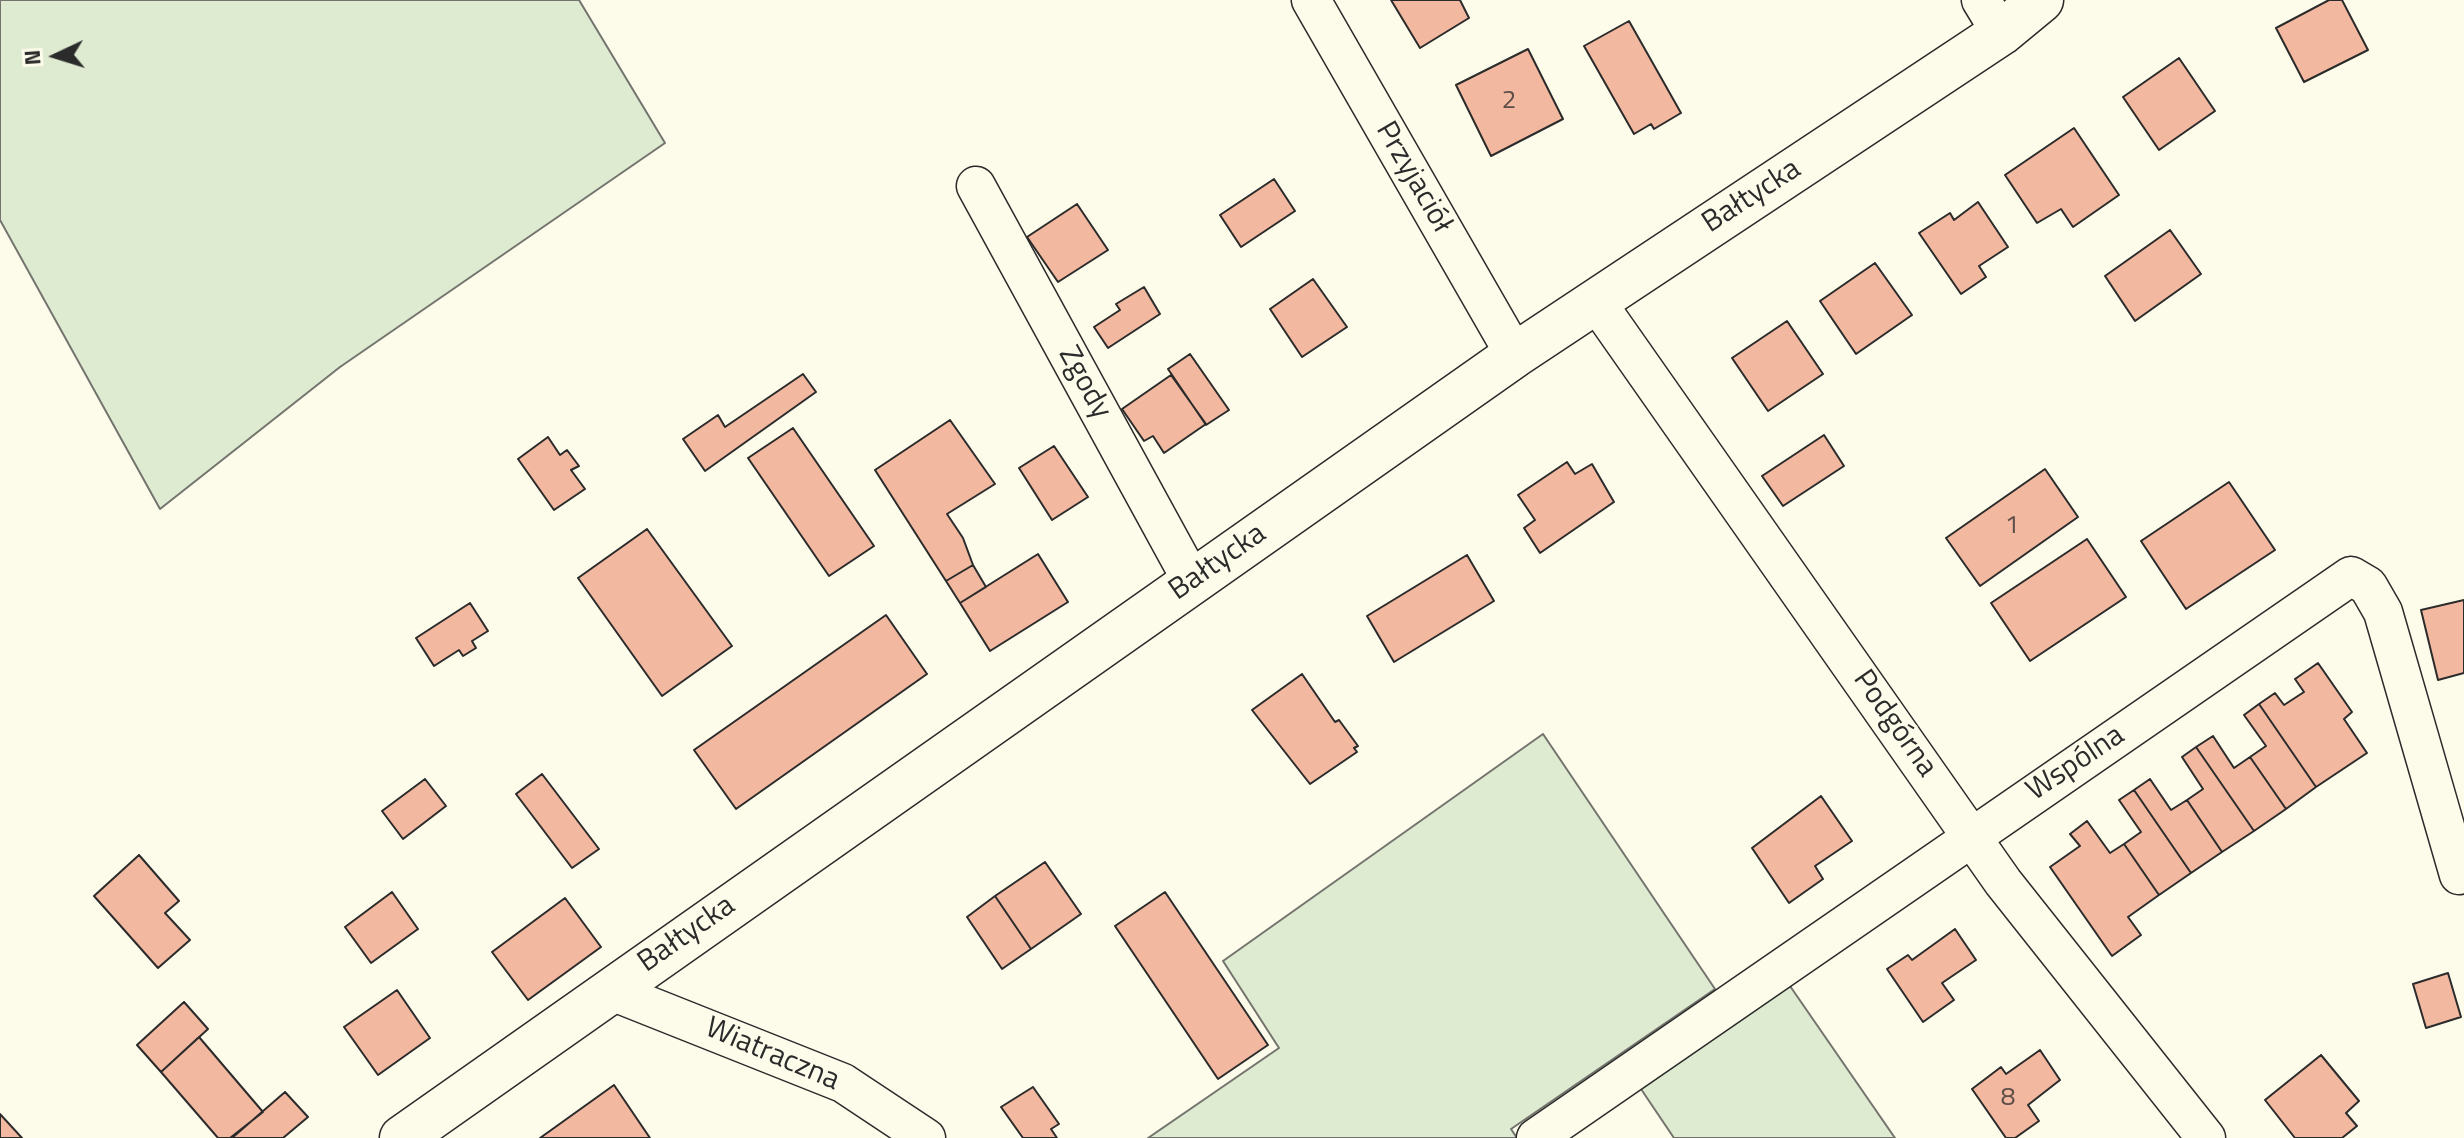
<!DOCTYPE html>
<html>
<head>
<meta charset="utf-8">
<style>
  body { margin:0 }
  #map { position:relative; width:2464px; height:1138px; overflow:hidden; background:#fdfbea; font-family:"Titillium Web",sans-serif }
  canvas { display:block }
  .north { position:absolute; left:16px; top:16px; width:80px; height:80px; -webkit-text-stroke:6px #fdfbea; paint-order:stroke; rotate:266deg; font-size:22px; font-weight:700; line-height:32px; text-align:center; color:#2b2b2b }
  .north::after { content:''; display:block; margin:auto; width:28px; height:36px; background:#2b2b2b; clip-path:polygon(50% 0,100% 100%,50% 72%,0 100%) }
</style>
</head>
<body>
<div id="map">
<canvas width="2464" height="1138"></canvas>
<div class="north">N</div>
</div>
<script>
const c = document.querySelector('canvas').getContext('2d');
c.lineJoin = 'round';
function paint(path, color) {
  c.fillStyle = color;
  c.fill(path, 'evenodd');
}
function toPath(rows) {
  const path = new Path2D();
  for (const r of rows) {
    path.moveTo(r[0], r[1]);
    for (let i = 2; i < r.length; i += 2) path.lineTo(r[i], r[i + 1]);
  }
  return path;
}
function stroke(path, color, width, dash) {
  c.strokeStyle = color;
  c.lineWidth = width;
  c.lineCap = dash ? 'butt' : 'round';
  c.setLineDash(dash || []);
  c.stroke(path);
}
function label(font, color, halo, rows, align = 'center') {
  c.font = font + ' "Titillium Web",sans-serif';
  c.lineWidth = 6;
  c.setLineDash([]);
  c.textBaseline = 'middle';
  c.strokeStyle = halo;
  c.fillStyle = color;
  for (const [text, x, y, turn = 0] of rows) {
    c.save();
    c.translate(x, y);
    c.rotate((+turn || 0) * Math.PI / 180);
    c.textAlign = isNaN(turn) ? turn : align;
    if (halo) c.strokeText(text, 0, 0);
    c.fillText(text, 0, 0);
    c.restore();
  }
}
const green = toPath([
  [0,0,579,0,665,143,340,367,160,509,0,220,0,0],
  [1543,734,1715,989,1511,1129,1517,1138,1148,1138,1279,1048,1223,961,1543,734],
  [1790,986,1895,1138,1674,1138,1641,1089,1790,986]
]);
const building = toPath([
  [1391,0,1460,0,1469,18,1420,48,1391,0],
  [2329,0,2342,0,2368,50,2304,82,2276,28,2329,0],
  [1629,21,1681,113,1654,129,1651,124,1634,134,1584,46,1629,21],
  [1528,49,1563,119,1491,156,1456,85,1528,49],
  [2179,58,2215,111,2159,150,2123,97,2179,58],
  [2074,128,2119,195,2073,227,2061,209,2037,223,2005,175,2074,128],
  [1274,179,1295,211,1241,247,1220,215,1274,179],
  [1978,202,2008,247,1979,266,1986,277,1961,294,1919,233,1950,213,1954,220,1978,202],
  [1077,204,1108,250,1058,282,1027,237,1077,204],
  [2170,230,2201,274,2135,321,2105,276,2170,230],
  [1875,263,1912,315,1856,354,1820,301,1875,263],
  [1313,279,1347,327,1302,357,1270,309,1313,279],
  [1144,287,1160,314,1108,348,1094,327,1120,310,1116,304,1144,287],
  [1787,321,1823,374,1768,411,1732,358,1787,321],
  [1190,354,1229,410,1206,425,1168,369,1190,354],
  [803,374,816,392,705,471,683,439,718,415,725,427,803,374],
  [1171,375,1206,424,1164,453,1153,436,1144,441,1122,409,1171,375],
  [950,420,995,484,947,514,963,538,973,565,946,581,875,470,950,420],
  [793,428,874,546,829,576,748,458,793,428],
  [1824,435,1844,466,1783,506,1762,476,1824,435],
  [548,437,560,455,567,450,579,466,571,470,585,489,554,510,518,459,548,437],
  [1054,446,1088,497,1052,520,1019,468,1054,446],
  [1567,462,1575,474,1592,464,1614,502,1540,553,1524,528,1535,520,1518,495,1567,462],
  [2045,469,2078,517,1980,586,1946,538,2045,469],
  [2229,482,2275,550,2186,609,2141,541,2229,482],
  [647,529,732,646,662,696,578,578,647,529],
  [2087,539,2126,597,2030,661,1991,603,2087,539],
  [1038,554,1068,602,990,651,960,603,1038,554],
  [1467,555,1494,601,1394,662,1367,616,1467,555],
  [973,565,986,587,960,603,946,581,973,565],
  [2464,600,2464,673,2438,680,2421,610,2464,600],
  [470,603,488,631,472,641,476,648,463,656,459,650,434,666,416,638,470,603],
  [886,615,927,674,736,809,694,750,886,615],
  [2318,663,2352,712,2344,719,2367,753,2316,787,2259,704,2275,693,2284,705,2304,692,2295,679,2318,663],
  [1302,674,1335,722,1339,720,1358,746,1354,748,1357,752,1310,784,1252,710,1302,674],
  [2259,704,2316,787,2286,809,2250,757,2266,746,2244,715,2259,704],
  [2213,736,2234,768,2250,757,2286,809,2254,831,2196,747,2213,736],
  [2196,747,2254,831,2222,852,2187,800,2203,789,2182,757,2196,747],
  [542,774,599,849,572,868,516,794,542,774],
  [425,779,446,806,403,839,382,811,425,779],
  [2150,779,2171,810,2187,800,2222,852,2191,873,2134,790,2150,779],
  [2134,790,2191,873,2159,895,2124,844,2141,832,2119,800,2134,790],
  [1821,796,1852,841,1815,866,1823,879,1789,903,1752,848,1821,796],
  [2087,821,2110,853,2124,844,2159,895,2128,917,2141,935,2112,956,2050,867,2080,846,2070,834,2087,821],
  [139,855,179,901,165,913,190,940,158,968,94,896,139,855],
  [1045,862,1081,914,1031,949,995,896,1045,862],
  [392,892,418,929,371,963,345,927,392,892],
  [1165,892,1268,1045,1218,1079,1115,926,1165,892],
  [995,896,1031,949,1002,969,967,917,995,896],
  [565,898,601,947,528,1000,492,952,565,898],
  [1955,929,1976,960,1942,983,1954,1000,1923,1022,1887,969,1908,955,1912,960,1955,929],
  [2448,973,2461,1017,2426,1028,2413,984,2448,973],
  [397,990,430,1038,378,1075,344,1027,397,990],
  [184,1002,208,1029,161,1072,137,1045,184,1002],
  [199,1037,263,1112,230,1138,218,1138,161,1072,199,1037],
  [2040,1050,2060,1080,2028,1105,2039,1121,2015,1138,2006,1138,1972,1089,2001,1067,2006,1074,2040,1050],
  [2321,1055,2359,1101,2346,1113,2357,1126,2342,1138,2295,1138,2265,1100,2321,1055],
  [614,1085,650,1138,540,1138,614,1085],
  [1033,1087,1059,1124,1051,1129,1057,1138,1023,1138,1001,1107,1033,1087],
  [285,1092,308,1117,283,1138,232,1138,285,1092],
  [0,1114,22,1138,0,1138,0,1114]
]);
const minor = toPath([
  [1311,0,1515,355],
  [1981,0,2001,33],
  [976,186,1192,581],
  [1595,300,2003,882,2206,1138],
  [609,990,843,1083,926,1138],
  [1536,1138,2351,576,2368,586,2383,612,2459,875]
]);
const tertiary = toPath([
  [402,1138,1515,355,2001,33,2041,0]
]);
const numberNames = [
  ["2",1509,102],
  ["1",2012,527],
  ["8",2008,1099]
];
const streetNames = [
  ["Przyjaciół",1413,178,60],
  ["Bałtycka",1752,197,-33],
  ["Zgody",1084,383,61],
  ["Bałtycka",1218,563,-35],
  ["Podgórna",1894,724,55],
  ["Wspólna",2076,764,-34],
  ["Bałtycka",687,935,-35],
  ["Wiatraczna",772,1055,23]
];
paint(green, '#deebd1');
stroke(green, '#74746e', 2);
paint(building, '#f2b8a0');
stroke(building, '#2b2b2b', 2);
stroke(minor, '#2b2b2b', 41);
stroke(tertiary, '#2b2b2b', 47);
stroke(minor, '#fdfbea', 38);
stroke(tertiary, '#fdfbea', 44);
label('26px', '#5d4e48', null, numberNames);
label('30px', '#2b2b2b', '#fdfbea', streetNames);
</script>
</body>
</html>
